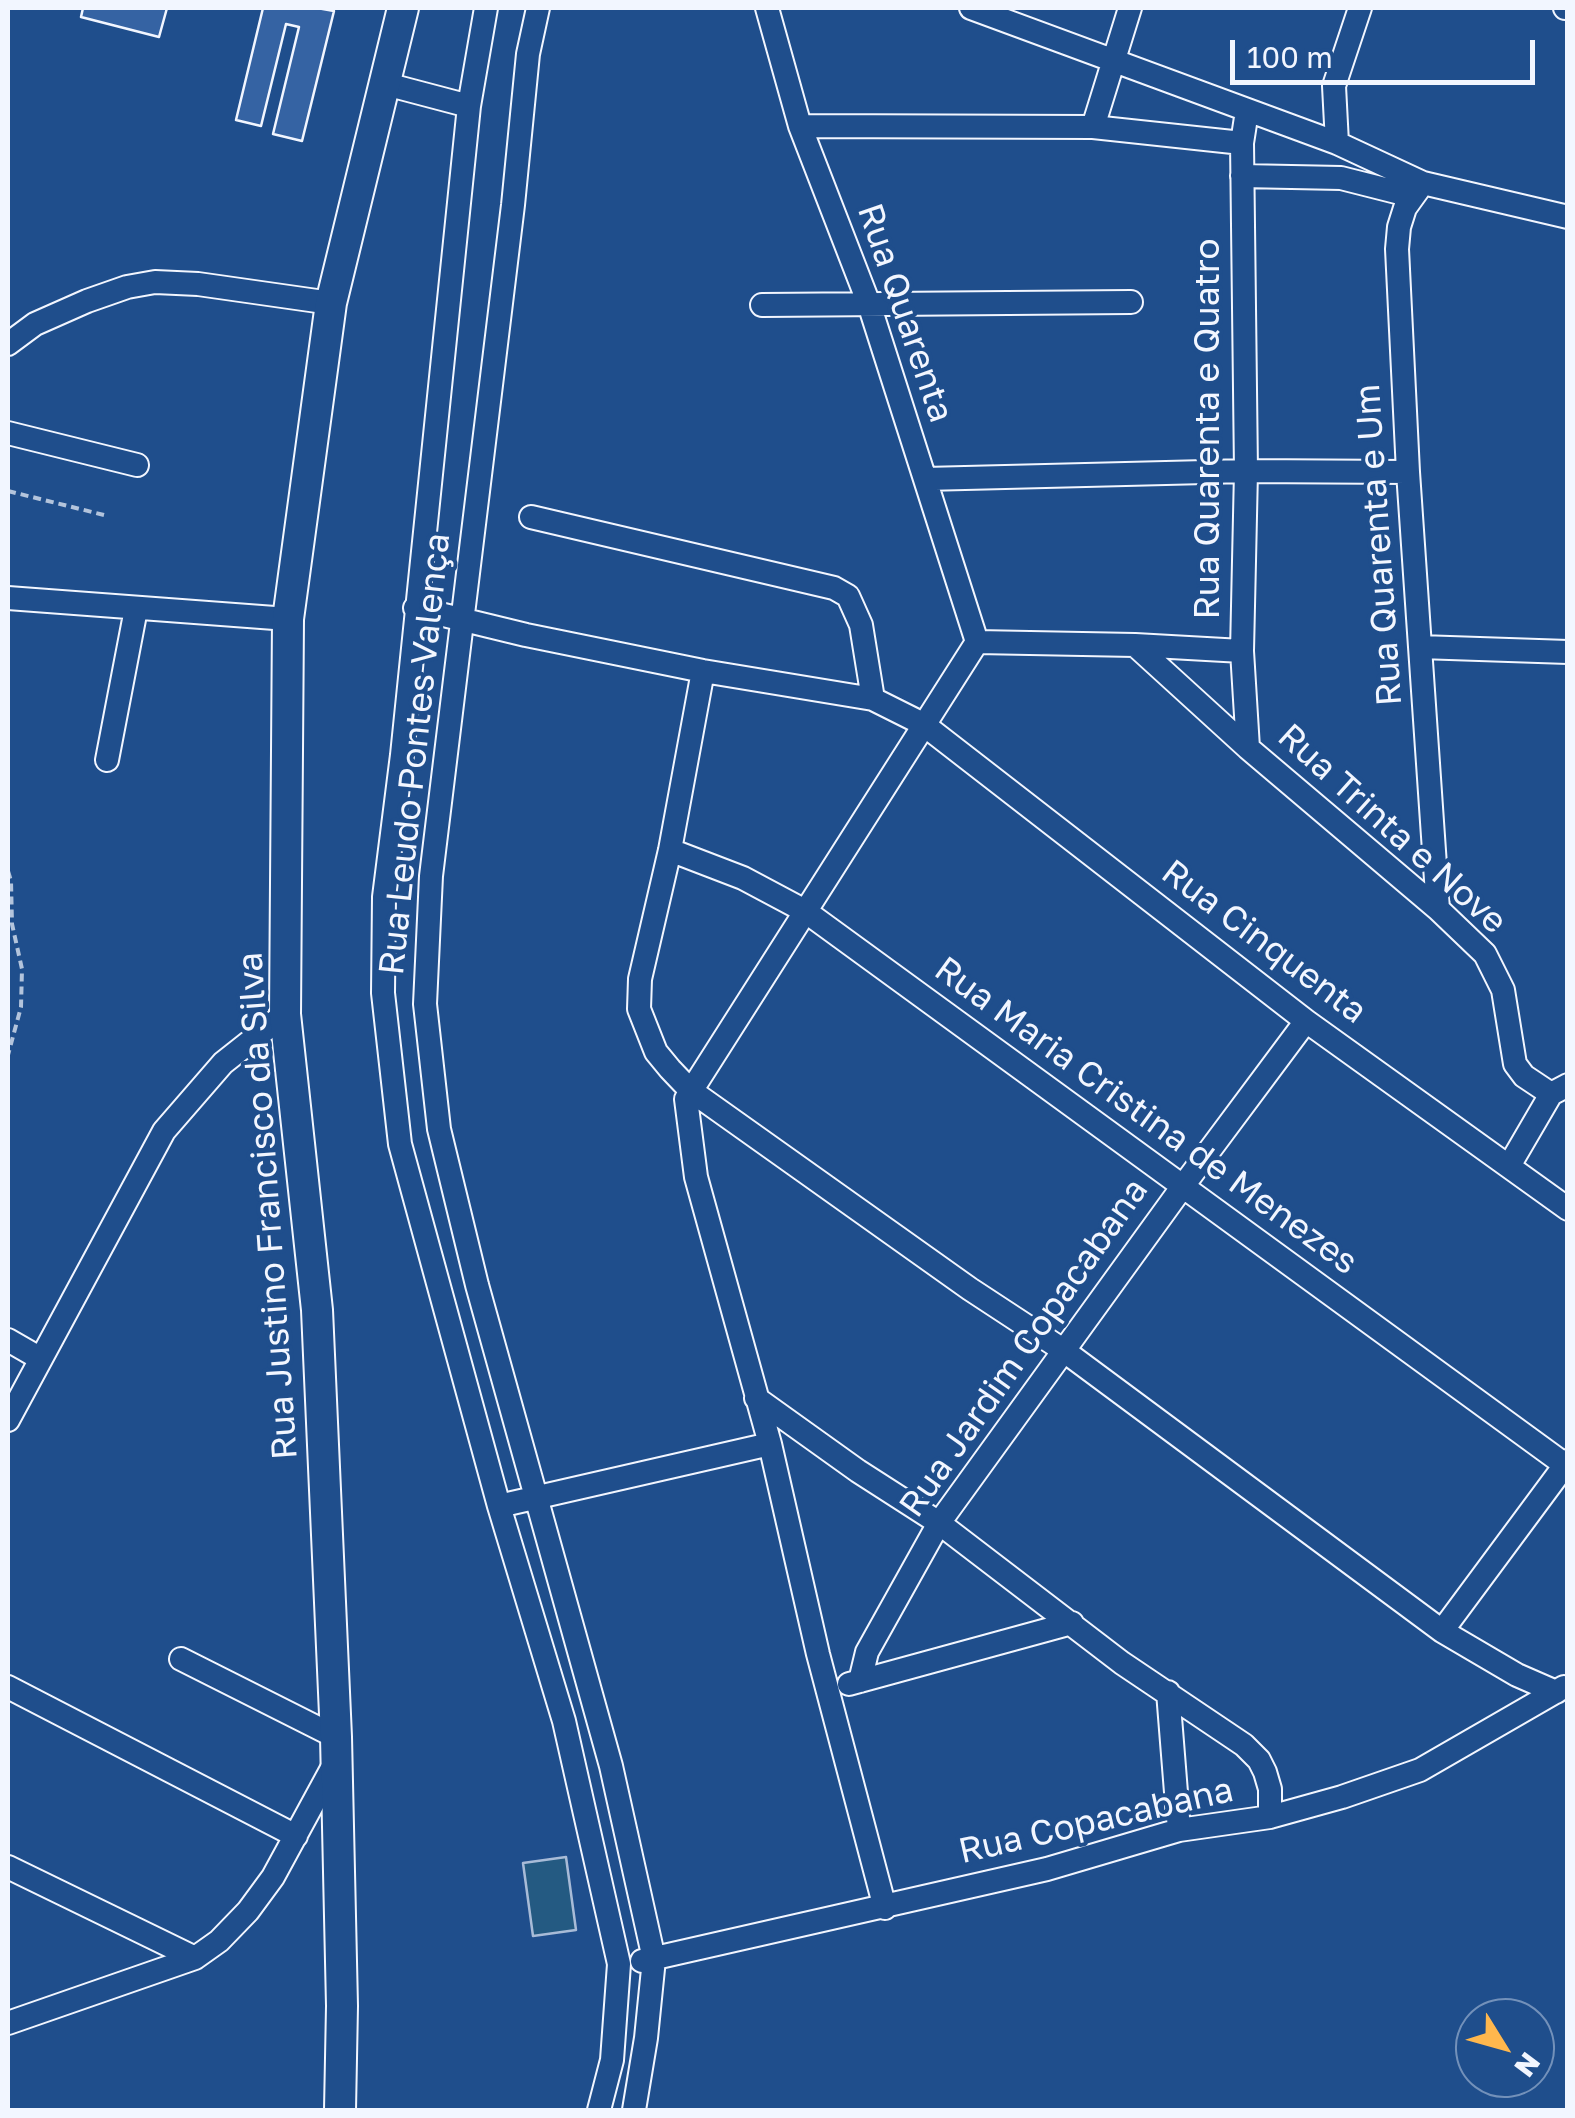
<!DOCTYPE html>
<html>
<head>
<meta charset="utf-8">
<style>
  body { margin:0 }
  #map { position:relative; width:1575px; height:2118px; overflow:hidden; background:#1f4e8c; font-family:"Golos Text",sans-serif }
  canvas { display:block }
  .frame { position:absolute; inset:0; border:10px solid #f2f6ff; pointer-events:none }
  .north { position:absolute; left:1455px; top:1998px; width:100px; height:100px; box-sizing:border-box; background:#1f4e8c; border:2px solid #7391ba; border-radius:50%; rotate:127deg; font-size:28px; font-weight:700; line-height:40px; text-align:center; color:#f2f6ff }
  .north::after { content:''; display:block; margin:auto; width:35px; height:45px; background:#ffb74d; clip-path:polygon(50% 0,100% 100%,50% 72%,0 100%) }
  .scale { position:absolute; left:1230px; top:40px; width:305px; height:45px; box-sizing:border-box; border:5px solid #f2f6ff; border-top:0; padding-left:12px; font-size:30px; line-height:35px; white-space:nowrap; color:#f2f6ff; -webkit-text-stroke:8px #1f4e8c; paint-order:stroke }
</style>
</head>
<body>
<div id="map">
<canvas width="1575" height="2118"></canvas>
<div class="frame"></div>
<div class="north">N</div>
<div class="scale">100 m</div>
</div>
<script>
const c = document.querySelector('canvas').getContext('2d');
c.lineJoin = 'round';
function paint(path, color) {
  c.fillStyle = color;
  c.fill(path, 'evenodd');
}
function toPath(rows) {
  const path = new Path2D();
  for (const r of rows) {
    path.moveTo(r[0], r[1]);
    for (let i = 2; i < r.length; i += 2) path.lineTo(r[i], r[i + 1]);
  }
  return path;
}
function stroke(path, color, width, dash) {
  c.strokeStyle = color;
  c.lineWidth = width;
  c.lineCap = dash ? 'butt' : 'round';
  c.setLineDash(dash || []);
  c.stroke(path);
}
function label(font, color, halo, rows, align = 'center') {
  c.font = font + ' "Golos Text",sans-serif';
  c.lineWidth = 8;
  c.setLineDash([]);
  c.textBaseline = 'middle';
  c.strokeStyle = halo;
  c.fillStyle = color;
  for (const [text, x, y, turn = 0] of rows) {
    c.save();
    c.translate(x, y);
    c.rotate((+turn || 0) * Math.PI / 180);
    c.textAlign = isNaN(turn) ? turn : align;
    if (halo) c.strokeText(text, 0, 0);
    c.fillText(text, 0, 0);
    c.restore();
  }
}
const green = toPath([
  [566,1857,576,1930,533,1936,523,1863,566,1857]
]);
const building = toPath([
  [83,8,167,8,159,37,81,17,83,8],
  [263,8,317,8,334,11,302,141,273,134,299,27,286,24,261,126,236,120,263,8]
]);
const path = toPath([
  [8,491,104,515],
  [8,871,11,881,12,924,22,969,21,1007,8,1055]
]);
const minor = toPath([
  [486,8,469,106,402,755,384,897,383,993,400,1144,499,1506,564,1721,619,1964,612,2060,599,2110],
  [538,8,528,54,513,205,431,876,425,1004,439,1129,477,1285,611,1766,654,1959,646,2038,634,2110],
  [767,8,800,126,869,304,977,642],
  [971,8,1337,143,1423,183,1568,217],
  [1565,8,1568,8],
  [382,83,469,106],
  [1247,111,1242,143,1246,471,1242,651,1248,748],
  [800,126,1093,127,1242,143],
  [1093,127,1130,8],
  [1337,143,1334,86,1360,8],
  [1242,176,1341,178,1412,196],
  [1423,183,1405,208,1399,227,1397,249,1408,472,1438,909],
  [762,305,1131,302],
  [8,344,35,324,87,301,127,287,155,282,198,284,331,303],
  [8,433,137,465],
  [925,479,1246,471,1408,472],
  [531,517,834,588,848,596,861,625,873,699,923,724,1306,1021,1568,1209],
  [8,598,288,619],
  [415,608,526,635,703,671,873,699],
  [977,642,1135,645,1242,651],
  [1135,645,1248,748,1438,909,1485,954,1503,990,1515,1064,1524,1076,1551,1094],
  [1420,647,1568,652],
  [703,671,670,850,640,979,639,1009,656,1052,670,1069,690,1090,970,1289,1063,1350,1442,1631,1517,1675,1556,1692],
  [107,760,136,609],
  [670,850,743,878,805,911,1568,1467],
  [1509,1166,1551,1094,1568,1085],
  [8,1340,41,1359],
  [756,1398,858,1471,939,1523,1122,1663,1244,1745,1259,1760,1265,1772,1270,1789,1270,1817],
  [8,1420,164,1131,223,1063,285,1014],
  [499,1506,770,1444],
  [1442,1631,1568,1461],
  [181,1659,336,1737],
  [860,1681,867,1652,939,1523,1183,1186,1306,1021],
  [849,1684,1072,1623],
  [8,1687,296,1836],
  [1168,1692,1179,1830],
  [8,1867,195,1958],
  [885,1908,818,1654,770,1444,696,1177,686,1099,977,642],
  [642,1961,1047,1869,1179,1830,1270,1817,1342,1797,1420,1770,1564,1687],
  [8,2023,195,1958,219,1941,248,1911,273,1877,336,1761]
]);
const major = toPath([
  [340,2110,342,2006,336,1737,317,1310,285,1014,288,619,331,303,403,8]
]);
const streetNames = [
  ["Rua Quarenta",905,313,71],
  ["Rua Quarenta e Quatro",1208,429,-90],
  ["Rua Quarenta e Um",1379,545,-94],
  ["Rua Leudo Pontes Valença",415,754,-84],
  ["Rua Trinta e Nove",1392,829,42],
  ["Rua Cinquenta",1264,942,37],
  ["Rua Maria Cristina de Menezes",1146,1116,36],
  ["Rua Justino Francisco da Silva",268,1206,-94],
  ["Rua Jardim Copacabana",1024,1348,-55],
  ["Rua Copacabana",1096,1821,-13]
];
paint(green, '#245a82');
stroke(green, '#a8bbd7', 2.5);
paint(building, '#3563a3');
stroke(building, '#f2f6ff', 2.5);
stroke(minor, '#f2f6ff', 26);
stroke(major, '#f2f6ff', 34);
stroke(path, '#b3c4dc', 4, [8, 5]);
stroke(minor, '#1f4e8c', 22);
stroke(major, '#1f4e8c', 30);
label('35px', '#f2f6ff', '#1f4e8c', streetNames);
</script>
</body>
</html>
